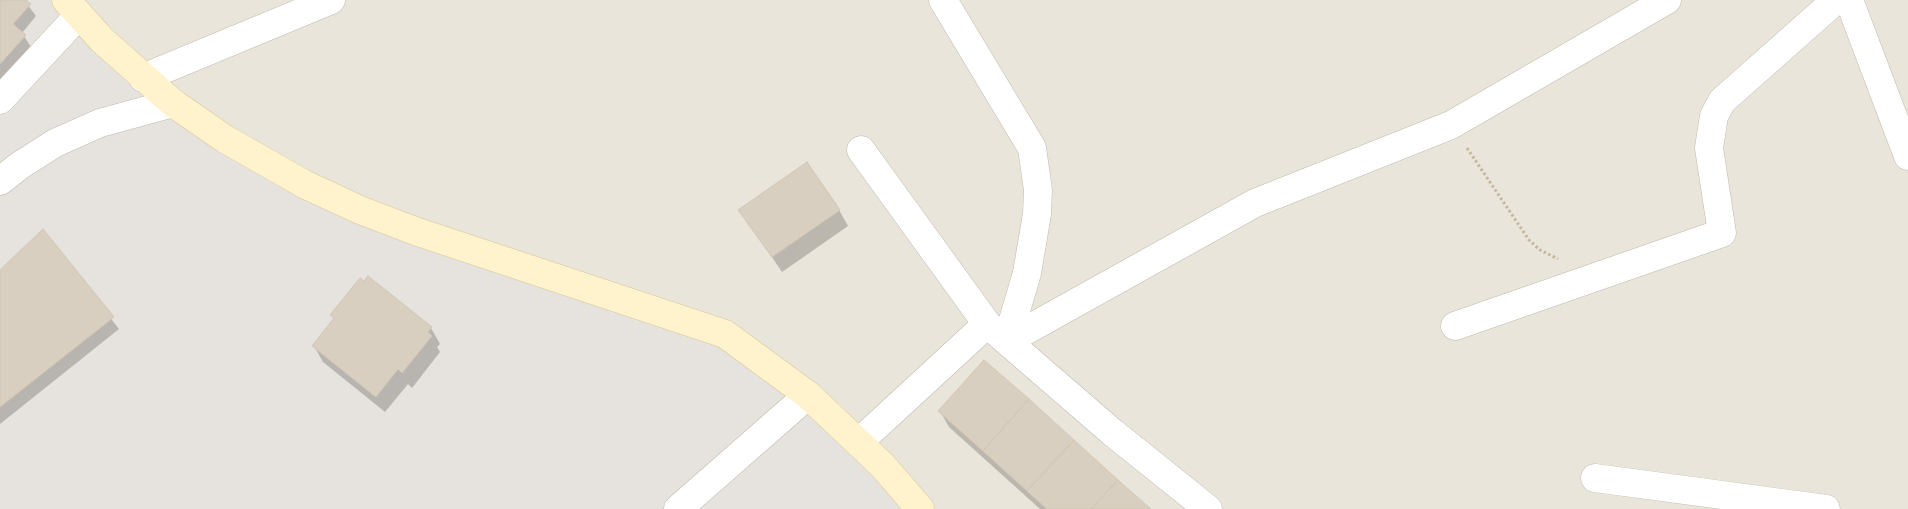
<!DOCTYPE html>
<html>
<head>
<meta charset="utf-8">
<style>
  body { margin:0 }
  canvas { display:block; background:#f6f3ec }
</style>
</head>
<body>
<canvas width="1908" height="509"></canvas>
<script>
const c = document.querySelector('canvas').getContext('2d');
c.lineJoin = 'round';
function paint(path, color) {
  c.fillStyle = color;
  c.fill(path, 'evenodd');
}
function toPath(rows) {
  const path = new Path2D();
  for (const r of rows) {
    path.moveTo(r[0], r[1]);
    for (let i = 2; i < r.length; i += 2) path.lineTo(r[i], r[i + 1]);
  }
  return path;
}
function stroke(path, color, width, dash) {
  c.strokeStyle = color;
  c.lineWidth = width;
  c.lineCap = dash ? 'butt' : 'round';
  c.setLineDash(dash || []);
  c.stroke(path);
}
const residential = toPath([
  [64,0,1908,0,1908,509,919,509,553,274,248,152]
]);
const industrial = toPath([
  [0,0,64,0,110,54,294,178,726,332,919,509,0,509]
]);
const shadow = toPath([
  [0,0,24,0,36,16,22,33,31,47,0,83],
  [740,210,839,210,848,226,782,272],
  [43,231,119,329,0,424,0,272],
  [332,315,431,328,440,344,437,347,440,352,412,388,408,384,385,412,323,362,314,346,334,320],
  [940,411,1149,509,1040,509,949,427]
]);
const building = toPath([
  [0,0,26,0,31,4,13,24,26,35,0,64,0,0],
  [807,162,840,210,772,257,738,210,807,162],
  [43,229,114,317,0,407,0,270,43,229],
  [368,276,432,327,428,332,432,336,402,373,398,369,376,397,312,346,334,318,330,315,360,278,364,281,368,276],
  [984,360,1029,399,983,451,938,411,984,360],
  [1029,399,1074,440,1027,491,983,451,1029,399],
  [1074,440,1118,480,1091,509,1047,509,1027,491,1074,440],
  [1118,480,1151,509,1091,509,1118,480]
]);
const path = toPath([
  [1467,148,1529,240,1540,250,1558,259]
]);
const street = toPath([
  [943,0,1032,148,1038,190,1037,214,1027,273,1007,341],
  [1849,0,1908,156],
  [143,78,331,0],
  [0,100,79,15],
  [861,150,987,324,1112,432,1208,509],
  [0,181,19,166,55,143,100,123,173,103],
  [1455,326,1722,233,1709,148,1714,116,1722,101,1836,0],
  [1007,341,1255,203,1451,125,1667,0],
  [859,442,987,324],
  [1595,478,1826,509],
  [678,509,808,395]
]);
const secondary = toPath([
  [66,0,102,40,173,103,225,139,306,185,360,210,415,231,725,334,808,395,883,466,920,509]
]);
paint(residential, '#eae5da');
paint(industrial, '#e6e2dd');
paint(shadow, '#0003');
paint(building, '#d8cfc1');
stroke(building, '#d3c7b4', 1);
stroke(street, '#c2bbae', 29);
stroke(secondary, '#d6c79b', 29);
stroke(path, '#c4b79f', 3, [2.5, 2.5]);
stroke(street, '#fff', 28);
stroke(secondary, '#fff3cd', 28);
</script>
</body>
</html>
